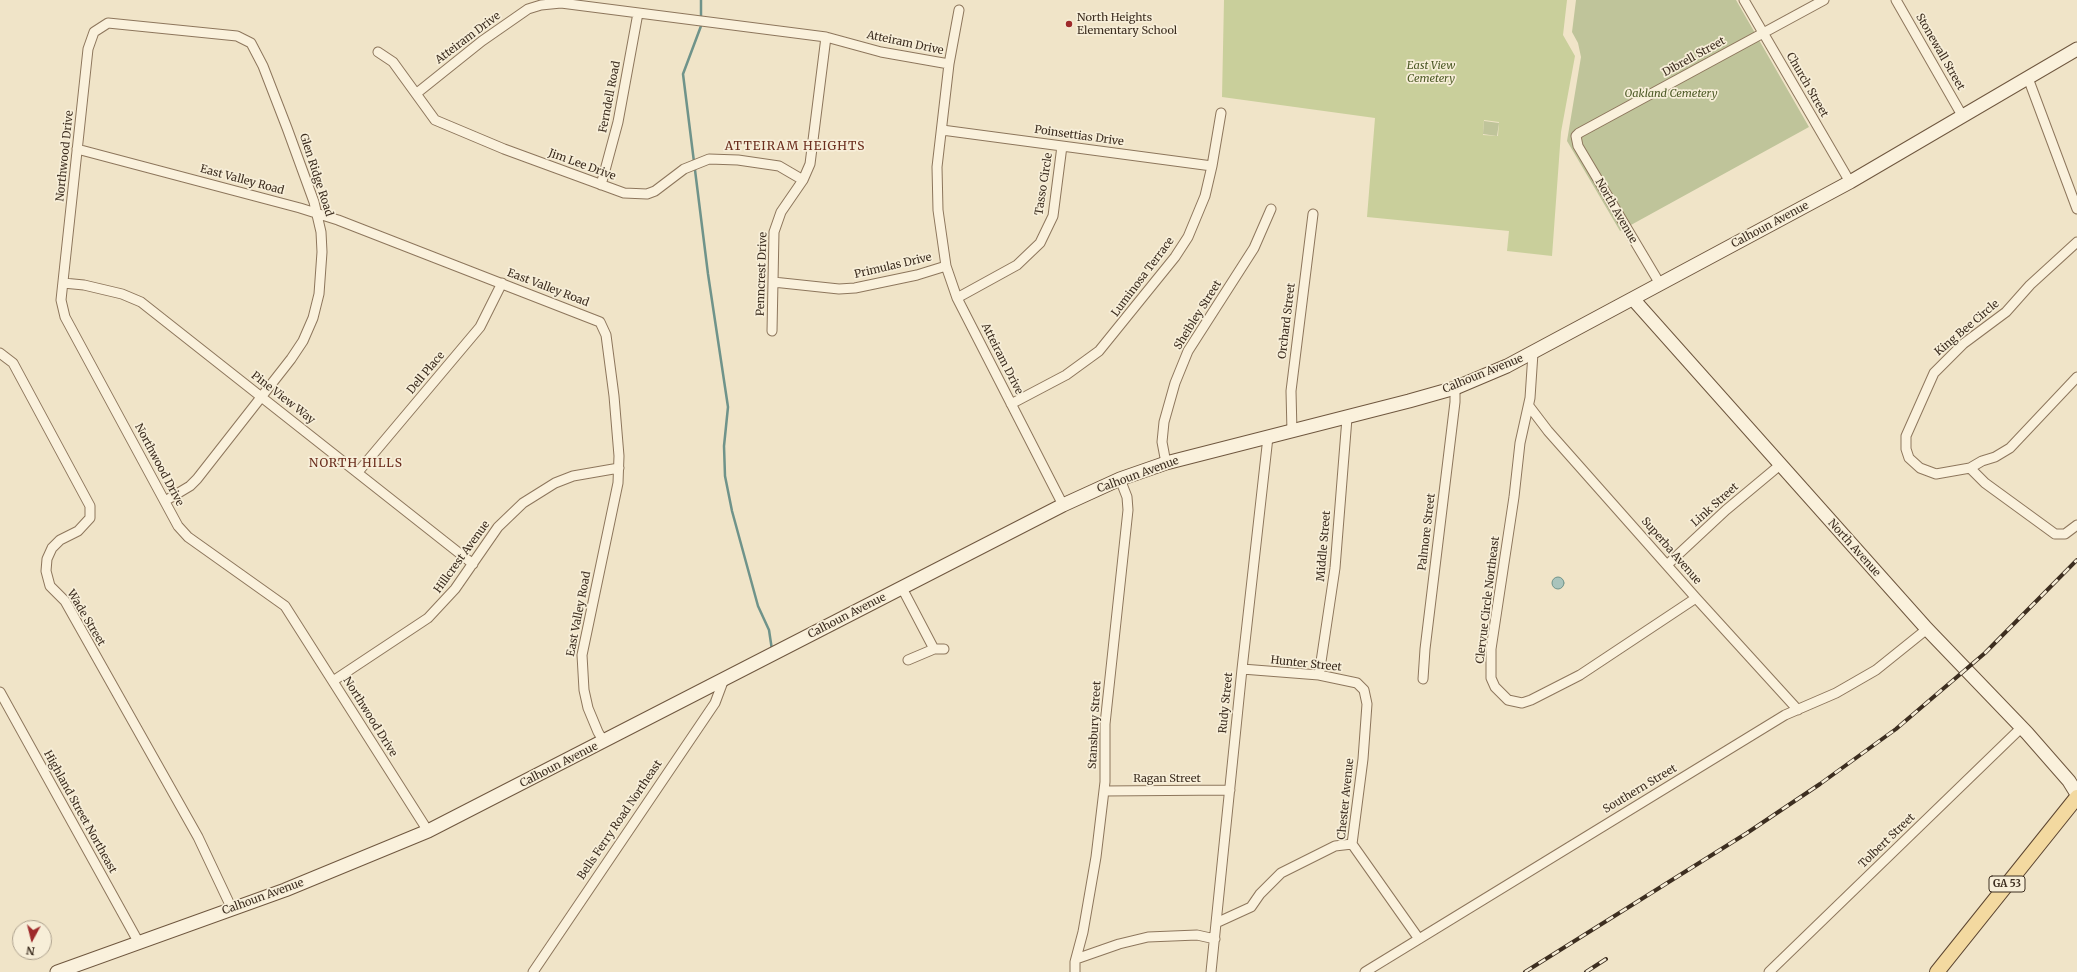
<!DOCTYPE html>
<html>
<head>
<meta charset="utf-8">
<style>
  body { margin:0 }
  #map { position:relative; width:2077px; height:972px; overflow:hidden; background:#f0e4c8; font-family:Merriweather,serif }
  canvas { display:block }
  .north { position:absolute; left:12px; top:920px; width:40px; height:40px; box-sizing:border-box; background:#f7eed8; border:1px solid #ada18e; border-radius:50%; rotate:187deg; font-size:11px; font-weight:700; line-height:16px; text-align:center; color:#3d2e20 }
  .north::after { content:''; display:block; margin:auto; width:14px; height:18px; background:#9e2a2b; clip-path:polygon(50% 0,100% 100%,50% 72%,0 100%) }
</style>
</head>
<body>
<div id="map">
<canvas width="2077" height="972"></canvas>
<div class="north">N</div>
</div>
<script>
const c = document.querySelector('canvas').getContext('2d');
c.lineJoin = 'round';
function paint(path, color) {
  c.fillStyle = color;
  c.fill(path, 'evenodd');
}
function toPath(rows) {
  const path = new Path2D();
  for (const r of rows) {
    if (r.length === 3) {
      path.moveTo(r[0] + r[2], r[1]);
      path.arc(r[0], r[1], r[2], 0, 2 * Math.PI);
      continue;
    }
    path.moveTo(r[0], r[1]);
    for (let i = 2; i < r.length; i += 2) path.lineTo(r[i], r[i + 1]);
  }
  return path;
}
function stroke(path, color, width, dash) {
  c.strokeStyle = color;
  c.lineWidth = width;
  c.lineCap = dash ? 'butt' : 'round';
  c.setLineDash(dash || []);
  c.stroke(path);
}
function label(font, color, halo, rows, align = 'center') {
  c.font = font + ' Merriweather,serif';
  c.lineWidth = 3.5;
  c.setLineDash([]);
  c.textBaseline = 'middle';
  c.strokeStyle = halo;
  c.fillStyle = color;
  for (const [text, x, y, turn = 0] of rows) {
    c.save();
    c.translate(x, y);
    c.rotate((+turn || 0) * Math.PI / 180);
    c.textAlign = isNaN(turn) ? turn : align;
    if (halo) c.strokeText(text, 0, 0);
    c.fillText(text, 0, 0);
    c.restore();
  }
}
const green = toPath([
  [1224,0,1567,0,1563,35,1575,56,1561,132,1552,256,1507,251,1509,231,1367,217,1375,118,1222,97],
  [1484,120,1499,122,1498,136,1483,135]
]);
const cemetery = toPath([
  [1576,0,1736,0,1809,127,1620,231,1567,141,1581,57,1578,43,1572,32],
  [1484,121,1499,123,1497,136,1483,134]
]);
const water = toPath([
  [1558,583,6]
]);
const stream = toPath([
  [701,0,701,26,683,74,708,274,728,407,724,446,725,476,732,511,758,606,769,630,772,650]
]);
const street = toPath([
  [1744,0,1850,182],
  [1896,0,1963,117],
  [959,10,949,64,937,167,938,210,946,266,957,298,1063,505],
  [378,52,393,62,435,120,504,149,624,193,647,194,655,191,684,169,709,159,738,160,779,166,803,180],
  [2028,78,2077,209],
  [417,93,482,41,528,9,541,5,561,3,826,37,881,52,949,64],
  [942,130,1212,166],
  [77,149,300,208,338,220,600,322,606,335,614,396,619,456,618,483,582,655,584,690,588,708,598,732,604,742],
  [601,185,618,122,638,13],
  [2077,242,2030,285,2006,312,1963,344,1934,373,1906,436,1906,449,1909,458,1920,468,1936,474,1970,468,1982,461,1995,457,2010,448,2077,377],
  [773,282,839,289,855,288,917,275,946,266],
  [63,283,84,285,122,294,141,302,473,564],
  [1660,284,1578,146,1576,136,1579,133,1824,0],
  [957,298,1017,265,1040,243,1053,216,1062,146],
  [772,331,774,232,781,212,803,180,810,164,826,37],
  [0,353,13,363,90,506,90,518,78,531,60,540,52,548,47,559,46,571,50,586,65,601,198,837,232,909],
  [1533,353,1530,398,1520,443,1514,497,1491,649,1491,678,1495,687,1508,700,1522,703,1531,700,1580,675,1696,598],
  [1011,404,1066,375,1099,351,1175,257,1188,237,1205,196,1212,166,1221,113],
  [1529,406,1548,431,1696,598,1798,710],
  [1292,432,1291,391,1313,214],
  [1166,463,1162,442,1164,422,1175,383,1188,351,1254,248,1271,209],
  [1970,468,1985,483,2055,534,2065,534,2077,525],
  [358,472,480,327,502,283],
  [165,501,190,486,197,479,291,359,303,341,313,318,319,294,322,252,321,232,314,202,287,128,263,66,251,43,237,36,108,23,94,32,88,49,61,300,65,317,178,526,188,537,285,606,428,831],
  [1668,564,1726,510,1780,465],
  [902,588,934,649],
  [908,660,934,649,944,649],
  [1242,669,1319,675,1357,683,1364,690,1367,704,1363,759,1352,844,1419,939],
  [1319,675,1335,568,1347,418],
  [1423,679,1425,649,1455,402,1455,388],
  [333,681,428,618,455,589,498,527,523,503,555,483,573,476,619,468],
  [0,692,139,943],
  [1104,791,1230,790],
  [1216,923,1251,907,1260,894,1281,873,1335,846,1352,844],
  [1076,959,1119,944,1148,937,1197,935,1215,939],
  [533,972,715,703,724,679],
  [1075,972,1075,962,1083,932,1096,857,1105,782,1105,724,1128,510,1127,497,1120,479],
  [1211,972,1242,669,1268,437],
  [1365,972,1785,715,1836,693,1876,670,1927,629],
  [1769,972,2021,728]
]);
const secondary = toPath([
  [1633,299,1927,629,2027,733,2069,781,2077,794],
  [57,972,285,890,428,831,1063,505,1120,479,1166,463,1409,401,1455,388,1507,366,1850,182,2077,49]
]);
const primary = toPath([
  [1937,972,2077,797]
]);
const rail = toPath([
  [1525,972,1747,833,1820,784,1896,729,1985,653,2077,560],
  [1586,972,1606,959]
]);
const markers = [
  [1069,24,4,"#9e2a2b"]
];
const shields = [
  [2007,884,36]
];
const shieldNames = [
  ["GA 53",2007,884]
];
const poiNames = [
  ["North Heights",1077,18],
  ["Elementary School",1077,31]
];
const streetNames = [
  ["Atteiram Drive",468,38,-37],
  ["Atteiram Drive",905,43,12],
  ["Stonewall Street",1940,52,60],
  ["Dibrell Street",1694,57,-29],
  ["Church Street",1807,85,60],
  ["Ferndell Road",610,97,-79],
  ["Poinsettias Drive",1079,136,8],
  ["Northwood Drive",65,156,-84],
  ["Jim Lee Drive",582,165,20],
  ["Glen Ridge Road",316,175,72],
  ["East Valley Road",242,180,15],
  ["Tasso Circle",1044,184,-81],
  ["North Avenue",1616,211,60],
  ["Calhoun Avenue",1770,225,-28],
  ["Primulas Drive",893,266,-13],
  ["Penncrest Drive",762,274,-88],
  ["Luminosa Terrace",1143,277,-53],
  ["East Valley Road",548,288,21],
  ["Sheibley Street",1198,315,-58],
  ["Orchard Street",1287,321,-83],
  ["King Bee Circle",1967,328,-40],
  ["Atteiram Drive",1002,359,63],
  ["Dell Place",426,373,-50],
  ["Calhoun Avenue",1483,374,-22],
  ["Pine View Way",283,398,38],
  ["Northwood Drive",159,465,62],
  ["Calhoun Avenue",1138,475,-20],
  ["Link Street",1715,505,-42],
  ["Palmore Street",1427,532,-83],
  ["Middle Street",1324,546,-85],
  ["North Avenue",1854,548,48],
  ["Superba Avenue",1671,551,49],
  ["Hillcrest Avenue",462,557,-54],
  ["Clervue Circle Northeast",1488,600,-83],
  ["East Valley Road",579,614,-79],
  ["Calhoun Avenue",847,616,-27],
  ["Wade Street",86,618,59],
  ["Hunter Street",1306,664,6],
  ["Rudy Street",1226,703,-84],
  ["Northwood Drive",370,717,58],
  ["Stansbury Street",1095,725,-87],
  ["Calhoun Avenue",559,765,-27],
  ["Ragan Street",1167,779],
  ["Southern Street",1640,789,-31],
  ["Chester Avenue",1346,799,-84],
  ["Highland Street Northeast",80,812,61],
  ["Bells Ferry Road Northeast",620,820,-56],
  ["Tolbert Street",1887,841,-44],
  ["Calhoun Avenue",263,897,-20]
];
const parkNames = [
  ["East View",1431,66],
  ["Cemetery",1431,79],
  ["Oakland Cemetery",1671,94]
];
const neighbourhoodNames = [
  ["ATTEIRAM HEIGHTS",795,147],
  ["NORTH HILLS",356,464]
];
paint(green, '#c9cf9b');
paint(cemetery, '#bfc49a');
paint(water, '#a9c4bc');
stroke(water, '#6f938a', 1);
stroke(stream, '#6f938a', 2.5);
stroke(street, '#8d765c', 11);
stroke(secondary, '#6f573f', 15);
stroke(primary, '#5b4430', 16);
stroke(street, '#faf1dc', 9);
stroke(secondary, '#faf1dc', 13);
stroke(primary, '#f3d9a0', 14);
stroke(rail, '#3d2e20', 4);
stroke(rail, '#f7eed8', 2.5, [8]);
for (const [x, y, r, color] of markers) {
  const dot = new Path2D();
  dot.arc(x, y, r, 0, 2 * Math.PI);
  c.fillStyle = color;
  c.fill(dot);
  stroke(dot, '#f7eed8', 1.5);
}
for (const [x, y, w] of shields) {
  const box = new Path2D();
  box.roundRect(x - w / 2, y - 8, w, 16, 3);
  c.fillStyle = '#f7eed8';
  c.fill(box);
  stroke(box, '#3d2e20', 1);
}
label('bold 10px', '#3d2e20', null, shieldNames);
label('11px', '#3d2e20', '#f7eed8', poiNames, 'left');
label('11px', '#3d2e20', '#f7eed8', streetNames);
label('italic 11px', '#4d5a26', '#f7eed8', parkNames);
c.letterSpacing = '1px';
label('12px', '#6b2e1e', '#f7eed8', neighbourhoodNames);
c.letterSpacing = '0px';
</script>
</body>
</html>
